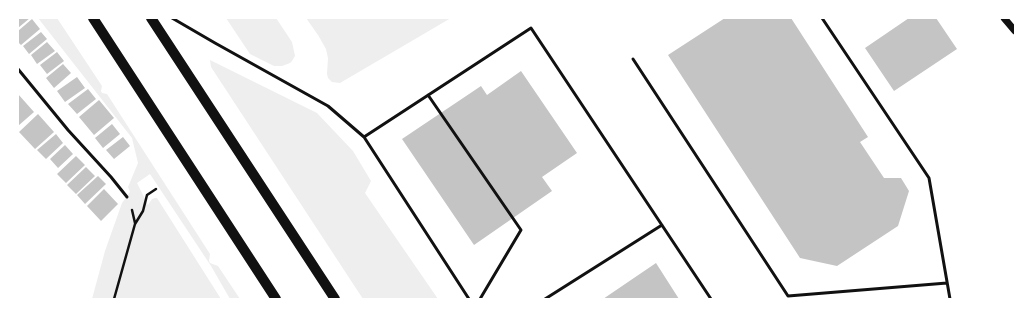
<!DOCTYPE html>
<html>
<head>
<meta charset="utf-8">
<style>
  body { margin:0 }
  #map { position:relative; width:1033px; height:317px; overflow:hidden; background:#fff; font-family:Commissioner,sans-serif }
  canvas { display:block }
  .frame { position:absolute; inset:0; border:19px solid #fff; pointer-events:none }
</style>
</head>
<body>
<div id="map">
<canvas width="1033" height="317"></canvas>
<div class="frame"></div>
</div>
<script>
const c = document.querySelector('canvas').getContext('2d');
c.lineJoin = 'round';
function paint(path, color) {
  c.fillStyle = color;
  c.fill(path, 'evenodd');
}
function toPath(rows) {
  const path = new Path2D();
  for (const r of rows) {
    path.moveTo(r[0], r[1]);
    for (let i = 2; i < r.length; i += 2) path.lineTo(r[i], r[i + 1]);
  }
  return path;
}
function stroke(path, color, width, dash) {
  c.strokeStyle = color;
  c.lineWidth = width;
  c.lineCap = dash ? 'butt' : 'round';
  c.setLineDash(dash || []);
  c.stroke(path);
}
const green = toPath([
  [38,18,57,18,102,86,101,91,102,93,107,94,210,254,209,261,210,263,218,266,240,299,230,299,211,266,150,174,137,183,148,205,152,199,155,198,157,198,221,299,92,299,105,251,122,203,130,192,128,187,138,163,132,138],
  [226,18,276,18,292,42,295,56,292,61,290,63,282,66,274,66,250,54],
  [306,18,451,18,340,83,332,82,328,78,327,74,328,58,326,49,318,35],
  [210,60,317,113,353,151,371,181,365,193,438,299,363,299,211,67]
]);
const building = toPath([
  [18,18,30,18,18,28],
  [725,18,791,18,868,137,860,142,884,178,901,178,909,191,898,226,837,266,800,258,668,55],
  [909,18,936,18,957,49,894,91,865,48],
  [32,19,40,29,21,45,18,42,18,31],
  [41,32,47,39,29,54,23,46],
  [47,42,55,51,37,64,31,55],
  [57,52,64,61,47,74,40,65],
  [63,64,71,73,54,88,46,78],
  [521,71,577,153,542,177,552,191,474,245,402,139,481,86,487,95],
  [77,77,85,88,65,102,57,91],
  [88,89,96,99,77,114,68,104],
  [18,94,34,112,18,126],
  [99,100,114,118,94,135,79,117],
  [38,114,54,132,35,149,19,132],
  [112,124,120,134,103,148,95,138],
  [56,134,63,143,46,159,37,150],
  [123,137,130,146,114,159,106,150],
  [65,145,73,154,58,168,50,159],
  [76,156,85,165,66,183,57,174],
  [86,167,95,176,76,194,67,185],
  [98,176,106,184,85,204,77,195],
  [104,189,118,204,101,221,87,206],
  [656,263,679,299,603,299]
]);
const path = toPath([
  [132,210,135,223],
  [114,299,135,224,143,211,147,195,156,189]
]);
const service = toPath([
  [172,18,215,43,328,106,364,137,469,299],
  [822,18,929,178,950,299],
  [633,59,788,296,947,283],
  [18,69,68,130,111,177,127,197],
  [428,95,521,230,480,299],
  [364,137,531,28,711,299],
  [545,299,662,225]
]);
const tertiary = toPath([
  [1004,18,1015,31]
]);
const primary = toPath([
  [93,18,276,299],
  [151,18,335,299]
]);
paint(green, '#eee');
paint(building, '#c4c4c4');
stroke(path, '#111', 2.5);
stroke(service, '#111', 3);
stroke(tertiary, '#111', 7);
stroke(primary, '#111', 10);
</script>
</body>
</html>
